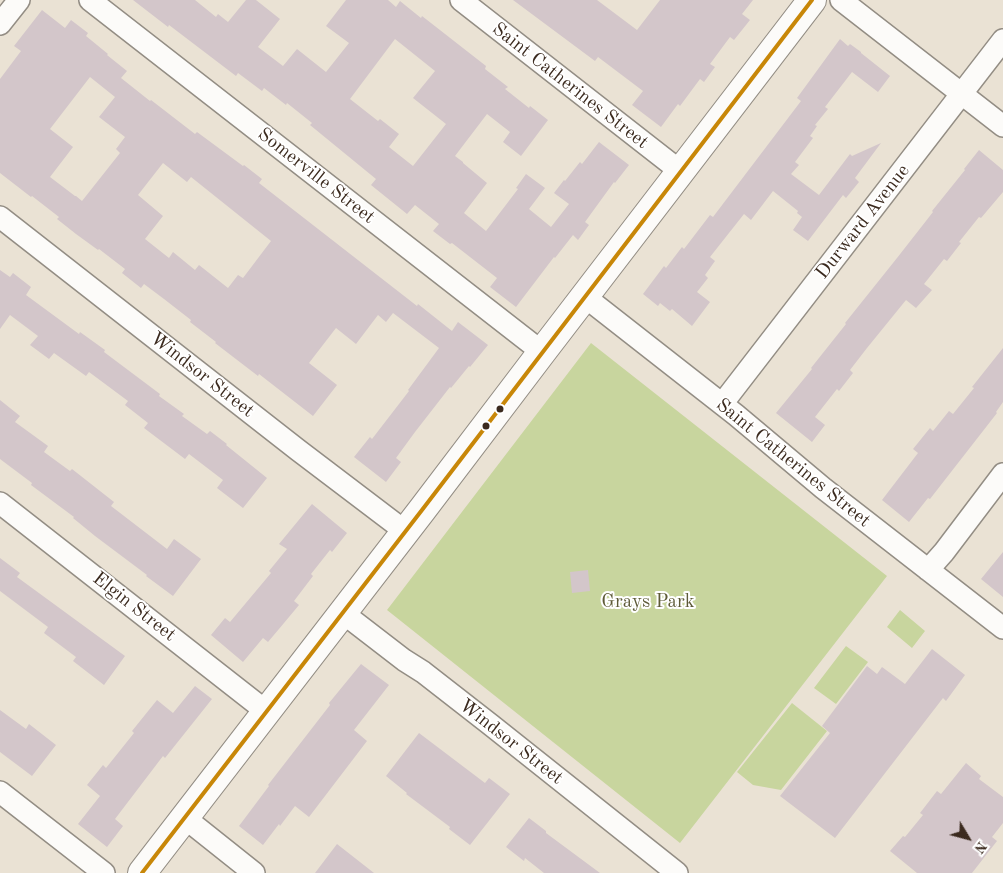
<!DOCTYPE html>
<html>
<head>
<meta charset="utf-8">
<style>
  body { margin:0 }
  #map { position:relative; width:1003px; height:873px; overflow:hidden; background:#eae2d4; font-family:"Old Standard TT",serif }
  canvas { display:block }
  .north { position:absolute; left:943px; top:813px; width:50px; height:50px; -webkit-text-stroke:4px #fff; paint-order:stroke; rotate:127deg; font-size:14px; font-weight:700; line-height:20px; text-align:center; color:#3b2a1e }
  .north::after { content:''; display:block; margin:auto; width:18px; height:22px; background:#3b2a1e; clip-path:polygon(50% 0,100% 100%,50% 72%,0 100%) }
</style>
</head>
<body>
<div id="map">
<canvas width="1003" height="873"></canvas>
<div class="north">N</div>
</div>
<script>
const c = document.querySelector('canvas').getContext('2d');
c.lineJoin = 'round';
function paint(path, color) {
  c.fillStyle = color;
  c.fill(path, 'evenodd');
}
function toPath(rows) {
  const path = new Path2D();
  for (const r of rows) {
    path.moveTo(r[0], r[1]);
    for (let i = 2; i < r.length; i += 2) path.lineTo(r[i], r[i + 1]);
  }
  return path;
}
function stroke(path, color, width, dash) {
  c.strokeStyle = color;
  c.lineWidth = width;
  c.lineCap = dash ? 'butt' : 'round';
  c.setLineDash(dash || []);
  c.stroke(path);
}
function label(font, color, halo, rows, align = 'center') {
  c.font = font + ' "Old Standard TT",serif';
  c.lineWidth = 4;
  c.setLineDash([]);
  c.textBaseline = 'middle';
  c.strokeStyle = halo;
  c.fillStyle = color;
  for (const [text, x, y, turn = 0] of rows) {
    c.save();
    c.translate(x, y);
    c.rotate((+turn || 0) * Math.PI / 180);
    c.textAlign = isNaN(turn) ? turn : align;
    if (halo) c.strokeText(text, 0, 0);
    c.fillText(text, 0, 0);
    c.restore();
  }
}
const green = toPath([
  [591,343,887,576,680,843,387,610],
  [900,610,925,631,912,648,887,627],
  [846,646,868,662,836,704,814,688],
  [792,703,827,731,781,790,753,785,737,772]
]);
const building = toPath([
  [133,0,195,0,216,17,218,14,228,22,246,0,256,0,280,19,258,47,283,66,297,49,326,72,349,43,326,26,346,0,388,0,396,7,400,1,421,18,422,16,486,66,485,69,508,87,505,89,529,108,530,106,548,120,521,156,503,142,510,132,487,114,455,156,463,162,463,163,487,183,464,213,486,231,518,189,516,188,526,174,545,188,529,209,551,227,569,204,554,193,564,180,565,181,580,162,582,164,599,142,629,165,615,183,614,182,585,222,589,225,578,240,573,235,555,258,554,257,516,307,490,287,497,278,452,243,450,244,433,231,439,224,415,205,407,214,371,185,376,179,310,125,312,123,287,103,286,105,264,88,262,91,238,73,236,76,169,25,168,27],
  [395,39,435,71,413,98,446,124,413,166,389,147,399,134,380,119,378,121,350,99],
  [513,0,597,0,637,30,660,0,753,0,742,14,750,20,734,40,730,37,710,64,715,67,704,82,700,79,680,106,678,104,661,127,632,105,643,91,598,57,595,61],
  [42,10,65,28,71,20,88,33,86,36,108,54,107,55,127,71,121,78,150,101,151,100,195,134,197,132,243,166,244,165,262,179,259,183,417,306,418,304,452,331,458,322,488,345,470,367,469,366,451,388,450,387,415,432,396,458,401,462,386,482,354,457,370,437,372,439,409,391,408,390,439,348,393,313,386,322,378,315,356,344,336,328,309,363,337,385,313,416,259,374,258,376,215,343,216,342,190,322,191,320,164,299,144,284,141,288,122,273,125,269,99,249,98,250,76,234,57,219,59,217,32,196,31,197,0,173,0,79,21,51,14,46],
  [90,77,115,97,99,117,125,137,116,149,120,153,82,201,76,196,75,196,50,177,73,147,50,129],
  [163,163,187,182,191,177,271,241,243,278,238,275,228,288,199,265,195,270,173,252,169,258,145,239,163,216,138,195],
  [840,39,848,46,850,44,861,52,861,53,890,76,878,92,852,72,825,107,828,109,815,125,817,126,810,136,813,138,795,162,799,165,791,174,819,195,850,154,852,156,881,143,855,178,859,182,846,198,843,195,808,241,793,230,802,217,797,213,798,211,773,191,751,220,744,214,710,257,715,261,705,275,708,278,697,292,710,302,692,326,672,309,670,311,660,303,658,306,643,294,664,266,666,268,682,247,684,249,710,215,713,217,801,101,797,98],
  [979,150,1003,170,1003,192,981,218,979,217,959,242,961,243,947,261,944,259,924,284,932,290,916,308,906,300,867,348,850,370,853,373,839,391,837,389,815,417,825,425,812,442,776,413,812,369,811,368,846,324,845,323,897,258,933,212,932,211,965,170,964,169],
  [0,270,10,277,13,273,31,287,26,295,79,334,80,332,105,350,104,352,160,394,159,396,184,414,182,416,207,434,210,431,227,444,226,445,267,478,243,508,217,488,223,480,189,454,185,459,144,428,148,423,125,405,128,401,89,372,86,376,54,353,49,359,30,345,38,336,10,315,0,329],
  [1003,348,1003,402,996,412,997,413,930,499,928,498,909,522,882,500,918,453,913,449,930,428,933,431,949,411,953,414,974,388,972,387],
  [0,400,20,416,15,422,48,446,44,452,70,471,72,469,114,502,111,506,167,549,174,539,201,559,173,596,146,576,147,575,95,536,73,518,74,517,31,485,32,483,0,459],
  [312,504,347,533,332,552,330,550,311,574,313,576,294,601,299,605,284,623,268,642,263,638,243,662,211,635,225,618,230,622,271,573,269,571,287,549,279,544],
  [1003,552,1003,597,981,579],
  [0,558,20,573,17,577,125,656,104,685,73,661,76,657,44,633,48,627,0,591],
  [588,570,590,591,572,593,570,572],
  [932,649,965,675,946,701,943,698,835,838,780,796,830,733,822,726,867,666,877,674,882,667,905,684],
  [361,664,389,685,354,730,367,741,309,817,295,806,280,826,279,824,263,845,239,826,269,786,268,785,330,705,329,703],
  [195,686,212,699,165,758,163,756,115,819,123,826,107,847,78,824,100,796,87,785,103,765,106,768,134,733,132,731,157,700,173,713],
  [0,710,26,729,29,724,56,745,32,776,0,752],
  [419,733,485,783,489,778,510,794,470,845,449,829,450,827,406,794,407,793,386,776],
  [966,763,981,776,979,779,1003,797,1003,823,992,837,997,841,972,873,917,873,890,851,903,836,905,837,923,815,920,813,937,791,941,794],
  [529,818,546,831,546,833,600,873,544,873,525,858,524,861,506,847],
  [337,844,374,873,315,873]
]);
const street = toPath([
  [90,0,542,352],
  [461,0,680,171],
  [841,0,1003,126],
  [0,24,19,0],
  [0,217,298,450,406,532],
  [584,296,736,415,823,488,1003,628],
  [722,404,1003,40],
  [0,503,267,712],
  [928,570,944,552,1003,474],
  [343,613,404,660,423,672,491,725,677,873],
  [0,792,104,873],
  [185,818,254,873]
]);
const secondary = toPath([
  [142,873,422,510,542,352,812,0]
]);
const bus1 = toPath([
  [142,873,422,510,812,0]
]);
const markers = [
  [500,409,4.5,"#3b2a1e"],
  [486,426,4.5,"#3b2a1e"]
];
const streetNames = [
  ["Saint Catherines Street",570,86,38],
  ["Somerville Street",316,176,38],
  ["Durward Avenue",863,222,-52],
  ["Windsor Street",202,375,38],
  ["Saint Catherines Street",793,463,39],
  ["Elgin Street",134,607,38],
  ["Windsor Street",511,742,38]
];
const parkNames = [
  ["Grays Park",648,602]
];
paint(green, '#c8d59e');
paint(building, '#d3c6ca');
stroke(street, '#938d84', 24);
stroke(secondary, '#938d84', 30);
stroke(street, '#fcfbf9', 21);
stroke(secondary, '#fcfbf9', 28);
stroke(bus1, '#c88708', 4);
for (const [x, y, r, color] of markers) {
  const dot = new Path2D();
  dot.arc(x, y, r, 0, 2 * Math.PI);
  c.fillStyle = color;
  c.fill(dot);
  stroke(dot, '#fff', 2);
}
label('19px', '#3b2a1e', '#fff', streetNames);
label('19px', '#5d5a37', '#fff', parkNames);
</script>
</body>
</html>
